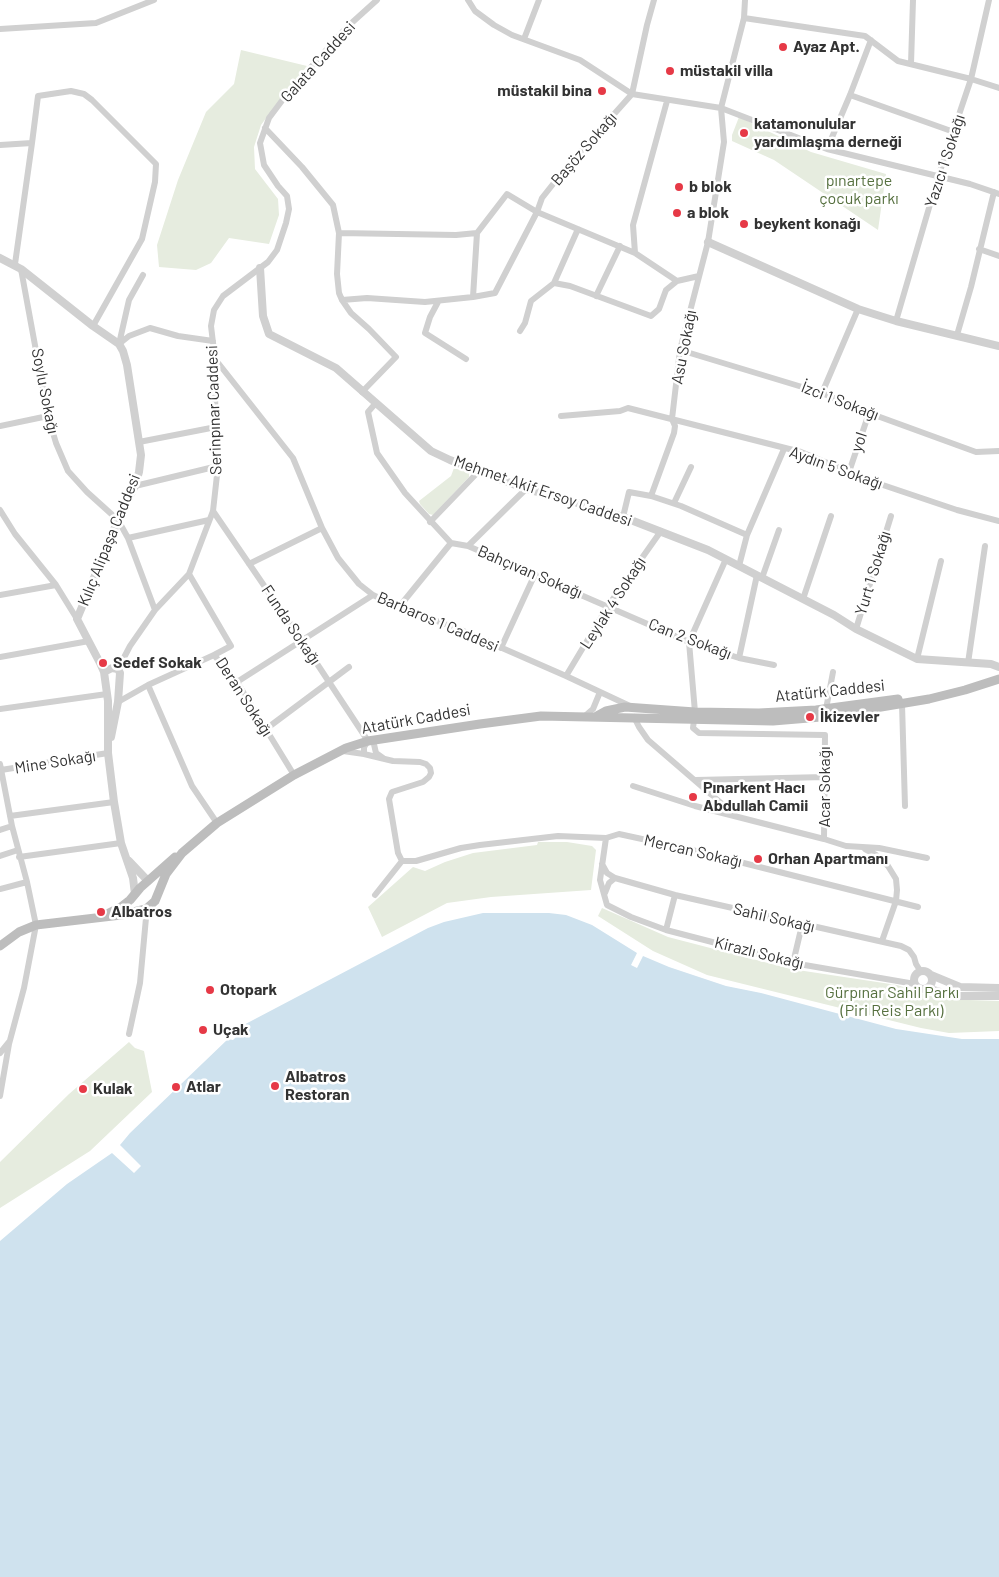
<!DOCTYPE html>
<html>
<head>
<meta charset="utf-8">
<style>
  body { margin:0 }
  canvas { display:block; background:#fff }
</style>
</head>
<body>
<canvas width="999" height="1577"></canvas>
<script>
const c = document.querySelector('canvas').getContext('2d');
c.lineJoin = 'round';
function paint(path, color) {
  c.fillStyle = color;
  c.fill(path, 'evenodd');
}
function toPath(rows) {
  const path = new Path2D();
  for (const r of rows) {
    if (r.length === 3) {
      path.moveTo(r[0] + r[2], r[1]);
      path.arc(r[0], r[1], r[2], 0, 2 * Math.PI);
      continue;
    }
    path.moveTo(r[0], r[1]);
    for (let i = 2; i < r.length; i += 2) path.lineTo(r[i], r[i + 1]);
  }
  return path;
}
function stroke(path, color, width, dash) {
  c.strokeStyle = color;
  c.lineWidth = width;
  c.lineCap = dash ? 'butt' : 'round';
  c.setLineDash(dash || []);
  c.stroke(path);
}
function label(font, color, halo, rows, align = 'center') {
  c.font = font + ' Barlow,sans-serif';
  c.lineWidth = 5;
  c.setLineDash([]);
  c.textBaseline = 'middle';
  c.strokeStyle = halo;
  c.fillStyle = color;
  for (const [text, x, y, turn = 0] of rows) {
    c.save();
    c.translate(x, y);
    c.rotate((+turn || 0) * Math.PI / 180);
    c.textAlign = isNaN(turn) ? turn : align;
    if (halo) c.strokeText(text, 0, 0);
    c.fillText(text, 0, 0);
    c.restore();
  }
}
const green = toPath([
  [241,50,307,66,281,98,261,125,254,147,255,169,278,199,279,215,269,244,229,238,211,263,196,270,159,267,157,245,178,180,206,112,234,84],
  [739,117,811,152,886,174,878,230,774,160,732,141,732,135],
  [454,468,469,473,469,477,433,515,429,514,420,504,419,501,451,476],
  [538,842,567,842,592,846,596,850,591,890,491,897,447,903,382,937,368,907,413,867,425,871,445,862,473,853,537,845],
  [602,908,668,937,791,969,897,985,940,999,999,1001,999,1031,949,1033,921,1028,707,975,653,951,598,916],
  [129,1042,135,1048,144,1051,152,1092,90,1151,0,1208,0,1162,69,1094]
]);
const water = toPath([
  [483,913,549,913,566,915,592,925,637,953,631,965,637,968,643,956,669,967,726,986,761,993,896,1029,962,1039,999,1039,999,1577,0,1577,0,1241,67,1184,112,1153,134,1173,141,1166,120,1145,130,1133,228,1039,233,1040,236,1037,236,1029,428,928,444,922]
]);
const minor = toPath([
  [468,0,475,11,494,25,512,35,580,60,632,94,721,108,827,149,970,184,999,194],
  [654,0,647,25,632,94,565,169,542,198,537,212,495,293,473,297,477,233,507,194,537,212,635,253,677,281,699,276],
  [744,18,865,36,898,61,971,79,999,88],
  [0,29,96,23,154,0],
  [524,39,539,0],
  [911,64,913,0],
  [850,95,954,132],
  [265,128,302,167,333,205,339,233,337,274,339,293,342,300,351,313,369,329,396,357,362,392],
  [0,145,32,143,38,96,71,91,84,94,92,100,156,164,155,182,142,239,93,326],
  [827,149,850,95,871,40],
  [339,233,456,235,477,233],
  [979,249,999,256],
  [635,253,633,225,667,101],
  [15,264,32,143],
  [21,269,48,416,56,443,68,471,87,492,118,520,128,538,155,610],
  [554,283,570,286,651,316,659,309,666,290,677,281],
  [596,296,620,246],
  [342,300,367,298,425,302,473,297],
  [438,302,430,317,425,333,466,359],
  [896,321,938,177,971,79,989,0],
  [520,331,525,323,531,301,554,283,578,229],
  [957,335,971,287,994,192],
  [119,344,129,336,150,328,178,336,213,341],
  [119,344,129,300,143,275],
  [680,350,822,393,869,413,976,452,999,451],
  [215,359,293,458,322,528,338,558,359,584,373,595,399,607,461,630,566,676,630,706],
  [822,393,858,309],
  [375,404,368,412,377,453,405,493,451,543],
  [561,416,620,411,628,408,801,452,871,481,957,510,999,521],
  [672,419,680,350,708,242,724,142,721,108,744,18,745,0],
  [0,426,48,416],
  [139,442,216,427],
  [849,472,869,413],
  [135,486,218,466],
  [651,496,674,433,675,426,672,419],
  [674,503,691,467],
  [0,510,15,534,56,585,77,619],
  [213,511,302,641,368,741,364,747,364,754],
  [623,517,629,492,651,496,681,506,747,535,739,566],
  [430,522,479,471],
  [747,535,784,449],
  [128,538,209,520],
  [451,543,468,546,689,642,739,658,774,665],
  [468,546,526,489],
  [249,564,322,528],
  [189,574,231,646,214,655,237,682,294,775],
  [762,578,779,530],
  [0,595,56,585],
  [803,599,831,516],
  [399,607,451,543],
  [856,629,891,516],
  [501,648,535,574],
  [0,657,89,641],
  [739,658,757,575],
  [917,659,941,561],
  [968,663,985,546],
  [118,669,130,646,155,610,189,574,213,511,218,466,215,398,215,359,211,326,214,310,223,296,268,262,277,250,286,223,289,209,287,196,278,186,264,165,260,143,269,118,287,94,346,28,377,0],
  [566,676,608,606,661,531],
  [237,682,373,595],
  [148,685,192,786,217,823],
  [118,702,148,685,214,655],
  [902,704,905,806],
  [0,709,107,694],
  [826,709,833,672],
  [695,712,689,642,726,559],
  [585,716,593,709,600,692],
  [634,717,639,727,648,740,736,816],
  [694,720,693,728,699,733,825,735,824,839],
  [266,729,349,667],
  [373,740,376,753,383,758],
  [343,751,364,754,393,761,420,762,426,764,430,768,431,773,429,777,423,782,392,792,389,799,398,853,402,861],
  [0,764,12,826,27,882,36,925,24,988,9,1044,0,1096],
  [1,770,108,753],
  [696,780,825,777],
  [633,786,695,806,824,839,846,846,879,848,927,858],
  [10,816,114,802],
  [0,830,12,826],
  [606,838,600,880,607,905,631,917,666,930,793,963,915,984],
  [865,849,876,855,888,866,896,879,897,890,896,901,882,941],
  [0,856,18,850],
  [19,857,121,843],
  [402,861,416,861,461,848,480,845,558,836,606,838,619,834,688,849,918,907],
  [602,864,607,873,615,878,675,895,901,946,909,950,914,957,916,964,921,972],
  [0,889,27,882],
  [605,893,609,883,615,878],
  [375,895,402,861],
  [666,930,675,895],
  [793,963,802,925],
  [129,1034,140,983,146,918,146,909],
  [0,1053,9,1042]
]);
const tertiary = toPath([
  [708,242,858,309,896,321,999,346],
  [0,258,21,269,93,326,119,344,123,351,127,365,141,455,139,472,135,486,118,520,77,619,100,663,104,672,108,701,108,753,114,802,121,843,133,878,135,894],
  [260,268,263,316,269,334,336,368,431,451,450,460,526,489,571,501,623,517,708,550,834,615,856,629,917,659,991,664,999,667],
  [104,672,112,668,118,669,120,673,118,702,111,737],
  [129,861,148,881],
  [923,980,9],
  [931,975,960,987,999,988],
  [927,988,954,996,999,996]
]);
const secondary = toPath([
  [597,716,606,711,625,707,695,712,759,713,816,710,898,699],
  [107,914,121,907,130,900,140,888,175,857],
  [0,946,19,932,36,925,121,915,146,909,155,901,166,874,182,853,217,823,294,775,346,748,368,741,480,724,541,716,773,721,821,717,929,699,965,690,999,679]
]);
const markers = [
  [783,47,5,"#e63946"],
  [670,71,5,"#e63946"],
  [602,91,5,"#e63946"],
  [744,133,5,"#e63946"],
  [679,187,5,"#e63946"],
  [677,213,5,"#e63946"],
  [744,224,5,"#e63946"],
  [103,663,5,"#e63946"],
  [810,717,5,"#e63946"],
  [693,797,5,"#e63946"],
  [758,859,5,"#e63946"],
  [101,912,5,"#e63946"],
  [210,990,5,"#e63946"],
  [203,1030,5,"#e63946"],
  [275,1086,5,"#e63946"],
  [176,1087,5,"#e63946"],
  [83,1089,5,"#e63946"]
];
const poiNames = [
  ["Ayaz Apt.",793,47],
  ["müstakil villa",680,71],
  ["müstakil bina",592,91,"right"],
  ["katamonulular",754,124],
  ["yardımlaşma derneği",754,142],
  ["b blok",689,187],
  ["a blok",687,213],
  ["beykent konağı",754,224],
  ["Sedef Sokak",113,663],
  ["İkizevler",820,717],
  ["Pınarkent Hacı",703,788],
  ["Abdullah Camii",703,806],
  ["Orhan Apartmanı",768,859],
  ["Albatros",111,912],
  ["Otopark",220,990],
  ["Uçak",213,1030],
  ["Albatros",285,1077],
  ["Restoran",285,1095],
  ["Atlar",186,1087],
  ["Kulak",93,1089]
];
const streetNames = [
  ["Galata Caddesi",318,62,-48],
  ["Başöz Sokağı",584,149,-49],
  ["Yazıcı 1 Sokağı",945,161,-72],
  ["Asu Sokağı",684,347,-79],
  ["Soylu Sokağı",45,391,79],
  ["İzci 1 Sokağı",840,401,21],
  ["Serinpınar Caddesi",214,410,-92],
  ["yol",859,442,-72],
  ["Aydın 5 Sokağı",836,468,20],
  ["Mehmet Akif Ersoy Caddesi",543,491,19],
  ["Kılıç Alipaşa Caddesi",109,540,-68],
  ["Bahçıvan Sokağı",530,572,23],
  ["Yurt 1 Sokağı",873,573,-73],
  ["Leylak 4 Sokağı",613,603,-57],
  ["Barbaros 1 Caddesi",438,622,23],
  ["Funda Sokağı",291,625,56],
  ["Can 2 Sokağı",690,639,21],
  ["Atatürk Caddesi",830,691,-6],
  ["Deran Sokağı",244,697,57],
  ["Atatürk Caddesi",416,719,-10],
  ["Mine Sokağı",55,762,-9],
  ["Acar Sokağı",825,787,-90],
  ["Mercan Sokağı",693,851,13],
  ["Sahil Sokağı",774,918,13],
  ["Kirazlı Sokağı",759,953,14]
];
const parkNames = [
  ["pınartepe",859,181],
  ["çocuk parkı",859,199],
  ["Gürpınar Sahil Parkı",892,993],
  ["(Piri Reis Parkı)",892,1011]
];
paint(green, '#e6ecdf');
paint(water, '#cfe2ee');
stroke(minor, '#d0d0d0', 6);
stroke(tertiary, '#d0d0d0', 8);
stroke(secondary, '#bdbdbd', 9);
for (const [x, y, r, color] of markers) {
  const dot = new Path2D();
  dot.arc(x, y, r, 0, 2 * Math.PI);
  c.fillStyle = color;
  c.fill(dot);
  stroke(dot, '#fff', 2);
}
label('bold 16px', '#333', '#fff', poiNames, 'left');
label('16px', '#333', '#fff', streetNames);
label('16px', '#56703f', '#fff', parkNames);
</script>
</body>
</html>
